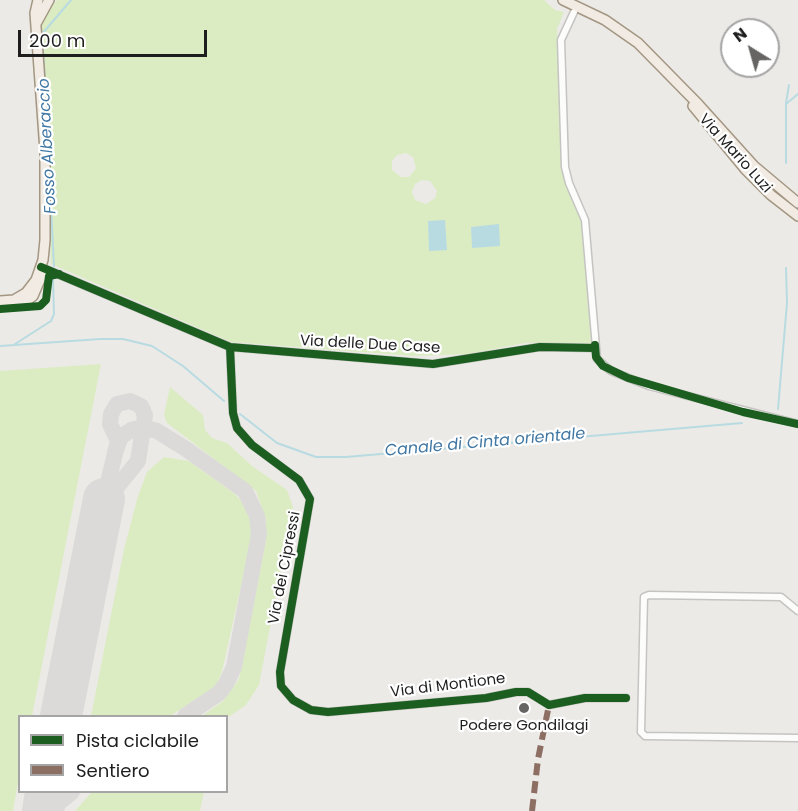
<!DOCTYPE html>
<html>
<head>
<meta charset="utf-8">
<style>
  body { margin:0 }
  #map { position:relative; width:798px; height:811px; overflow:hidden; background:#eceae6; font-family:Poppins,sans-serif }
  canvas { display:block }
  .legend { position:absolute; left:18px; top:715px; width:210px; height:78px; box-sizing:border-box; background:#fff; border:2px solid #a5a5a5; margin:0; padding:8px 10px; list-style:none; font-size:18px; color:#1e1e1e }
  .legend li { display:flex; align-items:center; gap:12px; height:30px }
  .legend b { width:30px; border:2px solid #a5a5a5 }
  .north { position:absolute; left:720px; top:18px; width:60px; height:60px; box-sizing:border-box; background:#fff; border:2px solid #a5a5a5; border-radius:50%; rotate:323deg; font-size:16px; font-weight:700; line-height:24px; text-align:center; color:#1e1e1e }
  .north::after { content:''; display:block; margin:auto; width:21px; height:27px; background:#666564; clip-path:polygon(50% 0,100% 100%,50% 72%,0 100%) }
  .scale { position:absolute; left:18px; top:30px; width:189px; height:27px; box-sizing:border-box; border:3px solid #1e1e1e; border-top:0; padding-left:8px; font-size:18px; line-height:21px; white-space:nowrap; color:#1e1e1e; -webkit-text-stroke:4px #fff; paint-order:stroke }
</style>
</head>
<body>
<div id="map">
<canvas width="798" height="811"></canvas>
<ul class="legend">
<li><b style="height:8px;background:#1b5e20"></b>Pista ciclabile</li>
<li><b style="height:8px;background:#8d6e63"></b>Sentiero</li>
</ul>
<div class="north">N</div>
<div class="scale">200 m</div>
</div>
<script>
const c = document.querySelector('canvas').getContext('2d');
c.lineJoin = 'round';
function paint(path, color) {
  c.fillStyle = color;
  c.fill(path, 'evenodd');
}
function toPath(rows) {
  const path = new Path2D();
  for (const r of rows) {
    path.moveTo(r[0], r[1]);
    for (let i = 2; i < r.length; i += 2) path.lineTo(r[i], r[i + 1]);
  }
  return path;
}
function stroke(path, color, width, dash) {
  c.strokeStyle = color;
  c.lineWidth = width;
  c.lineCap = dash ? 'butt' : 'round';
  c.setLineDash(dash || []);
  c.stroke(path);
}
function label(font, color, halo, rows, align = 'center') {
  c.font = font + ' Poppins,sans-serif';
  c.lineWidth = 4.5;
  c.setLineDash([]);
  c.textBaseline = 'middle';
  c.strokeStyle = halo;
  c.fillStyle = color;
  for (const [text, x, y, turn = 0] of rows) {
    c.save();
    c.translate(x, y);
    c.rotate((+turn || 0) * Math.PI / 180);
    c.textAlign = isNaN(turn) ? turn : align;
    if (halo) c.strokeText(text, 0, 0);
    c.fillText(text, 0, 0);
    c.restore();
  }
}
const grass = toPath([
  [57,0,544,0,555,10,564,12,557,29,564,180,576,201,584,223,592,342,589,344,525,343,468,354,413,356,231,342,51,264,40,30,40,21],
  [406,153,413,157,416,168,409,177,401,177,392,170,392,161,397,155],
  [422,180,430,181,437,191,435,198,426,204,415,200,412,192,415,184],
  [101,364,32,716,20,716,19,777,13,811,0,811,0,371],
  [170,387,203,415,205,430,212,438,227,443,252,466,287,490,293,507,259,685,246,705,227,718,202,716,223,701,239,679,266,540,266,520,256,491,167,423,164,415],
  [164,457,189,461,235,494,244,504,251,522,251,541,222,672,216,686,170,716,91,716,124,549,138,496,147,472],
  [92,792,204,792,200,811,75,811]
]);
const water = toPath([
  [445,220,447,250,429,251,428,221],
  [499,224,500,246,472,248,471,227]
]);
const stream = toPath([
  [786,103,789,85],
  [47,112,42,34,71,0],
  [786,163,786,104,798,94],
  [49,169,54,266],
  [15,344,51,321,54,314,53,278],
  [0,346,100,339,123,339,152,346,183,366,224,401],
  [778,409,787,303,786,268],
  [240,414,277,443,316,457,346,457,742,423]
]);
const taxiway = toPath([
  [115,452,121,437,131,430,142,427,157,431,186,449,245,491,257,516,259,534,234,667,226,684,219,693,185,716],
  [99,527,109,497,138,461,145,415,141,406,130,401,117,404,111,414,110,424,118,441,104,499],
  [49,811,72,792]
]);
const runway = toPath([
  [61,716,104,499],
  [43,811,46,792]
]);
const street = toPath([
  [574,12,561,40,565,167,569,183,585,220,597,359,611,371,649,386,798,424],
  [41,267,230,347,433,364,540,347,595,348],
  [230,347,233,413,237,428,252,445,299,480,310,499,280,672,281,686,293,700,311,710,328,712,486,698,516,692,528,692,549,705,585,698,626,698],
  [798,611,781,597,649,595,644,597,641,732,645,736,798,738]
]);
const primary = toPath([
  [563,0,605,20,638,43,698,104,754,166,798,203],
  [37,22,49,0],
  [693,106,745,169,771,195,798,216],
  [0,301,14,300,26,293,36,280,43,260,45,240,45,151,35,13,38,0],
  [10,306,22,304,33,296,42,275]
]);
const quiet = toPath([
  [532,811,538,759,549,705]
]);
const cycleway = toPath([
  [41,267,230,347,433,364,540,347,595,348],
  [0,309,40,306,46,300,49,276,59,274],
  [595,345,596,357,603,366,628,378,743,412,798,424],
  [230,347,233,413,237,428,252,445,299,480,310,499,280,672,281,686,293,700,311,710,328,712,486,698,516,692,528,692,549,705,585,698,626,698]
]);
const markers = [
  [524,708,6,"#666564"]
];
const streetNames = [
  ["Via Mario Luzi",735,154,48],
  ["Via delle Due Case",370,345,3],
  ["Via dei Cipressi",285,568,-79],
  ["Via di Montione",448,686,-7]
];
const poiNames = [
  ["Podere Gondilagi",524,726]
];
const waterNames = [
  ["Fosso Alberaccio",48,146,-93],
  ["Canale di Cinta orientale",485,443,-5]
];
paint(grass, '#dbecc3');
paint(water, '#b8dbe2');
stroke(stream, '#b8dbe2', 2);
stroke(taxiway, '#dbdad8', 16);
stroke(runway, '#dbdad8', 42);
stroke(street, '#c5c4c2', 9);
stroke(primary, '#a39682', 12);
stroke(street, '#fcfcfb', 6);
stroke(primary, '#f1ebe3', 9);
stroke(quiet, '#8d6e63', 6, [12, 6]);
stroke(cycleway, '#1b5e20', 8);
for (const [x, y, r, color] of markers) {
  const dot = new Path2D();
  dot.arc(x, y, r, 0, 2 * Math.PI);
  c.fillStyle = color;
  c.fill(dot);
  stroke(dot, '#fff', 2);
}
label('15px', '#1e1e1e', '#fff', streetNames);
label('15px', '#1e1e1e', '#fff', poiNames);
label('italic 16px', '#4077a3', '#fff', waterNames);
</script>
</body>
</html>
